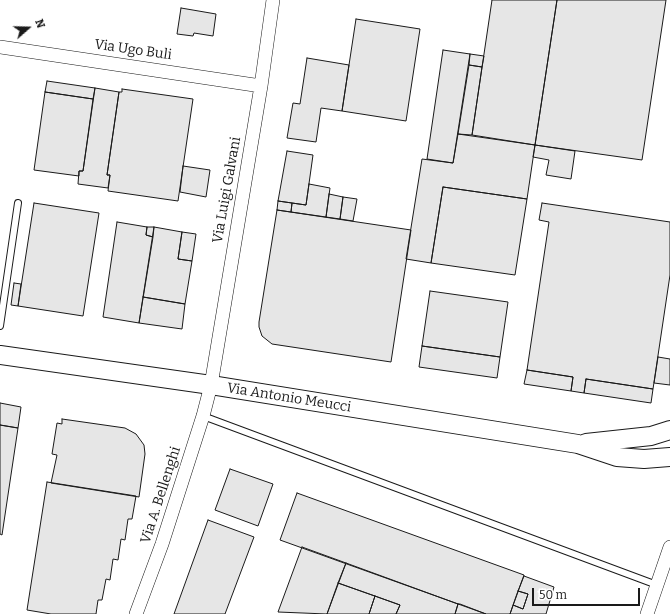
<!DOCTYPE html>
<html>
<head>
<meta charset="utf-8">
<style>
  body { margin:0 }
  #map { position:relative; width:670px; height:614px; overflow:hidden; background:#fff; font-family:Bitter,serif }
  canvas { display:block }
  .north { position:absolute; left:8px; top:8px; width:40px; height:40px; -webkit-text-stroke:3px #fff; paint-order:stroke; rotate:70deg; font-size:11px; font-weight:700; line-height:16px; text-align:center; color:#1a1a1a }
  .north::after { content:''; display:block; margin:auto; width:14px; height:18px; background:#1a1a1a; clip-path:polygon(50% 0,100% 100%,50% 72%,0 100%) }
  .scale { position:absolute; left:532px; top:588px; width:108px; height:18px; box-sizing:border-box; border:2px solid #1a1a1a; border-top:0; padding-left:5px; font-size:12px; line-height:14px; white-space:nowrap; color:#1a1a1a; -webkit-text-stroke:3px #fff; paint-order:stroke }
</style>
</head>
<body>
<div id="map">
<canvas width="670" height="614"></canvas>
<div class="north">N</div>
<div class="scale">50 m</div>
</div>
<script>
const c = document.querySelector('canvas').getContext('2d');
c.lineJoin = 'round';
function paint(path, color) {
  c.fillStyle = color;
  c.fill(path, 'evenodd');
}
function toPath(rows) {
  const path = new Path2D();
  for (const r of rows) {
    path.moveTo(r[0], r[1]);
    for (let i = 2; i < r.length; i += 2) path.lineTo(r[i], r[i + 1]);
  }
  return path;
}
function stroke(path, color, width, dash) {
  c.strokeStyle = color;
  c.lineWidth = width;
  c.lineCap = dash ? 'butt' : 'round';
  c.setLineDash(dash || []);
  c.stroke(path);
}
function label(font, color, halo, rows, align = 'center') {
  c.font = font + ' Bitter,serif';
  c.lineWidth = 3;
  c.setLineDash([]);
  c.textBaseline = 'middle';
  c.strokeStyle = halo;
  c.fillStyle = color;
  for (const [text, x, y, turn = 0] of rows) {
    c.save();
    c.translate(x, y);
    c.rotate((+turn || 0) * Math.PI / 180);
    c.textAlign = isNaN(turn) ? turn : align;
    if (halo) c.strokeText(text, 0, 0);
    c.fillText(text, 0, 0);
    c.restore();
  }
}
const building = toPath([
  [492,0,557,0,535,145,472,135,492,0],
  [557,0,666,0,642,160,535,145,557,0],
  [181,8,216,14,213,36,194,33,193,36,177,34,181,8],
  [356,19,420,29,406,121,342,111,356,19],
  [443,50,470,54,453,163,427,159,443,50],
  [470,54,484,56,482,67,469,65,470,54],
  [307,58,349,65,342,111,321,108,316,142,287,138,293,103,300,104,307,58],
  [469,65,482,67,472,135,458,134,469,65],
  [47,81,95,88,93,99,45,92,47,81],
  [95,88,119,92,107,175,110,175,108,188,78,184,79,171,83,171,95,88],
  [122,89,193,99,178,201,108,191,110,175,107,175,119,92,122,92,122,89],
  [45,92,93,99,83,171,79,171,79,176,34,170,45,92],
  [458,134,535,145,527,199,443,187,431,263,406,259,422,159,453,163,458,134],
  [535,145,575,151,571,179,546,175,549,160,533,157,535,145],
  [287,151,313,155,306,205,278,201,287,151],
  [183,166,210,170,206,197,180,192,183,166],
  [309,184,330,188,326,217,291,212,292,203,306,205,309,184],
  [443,187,527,199,515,275,431,263,443,187],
  [329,194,343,197,340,219,326,217,329,194],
  [343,197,357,199,353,221,340,219,343,197],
  [278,201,292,203,291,212,277,210,278,201],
  [34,203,99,213,83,316,18,306,34,203],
  [542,203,670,222,670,275,653,389,586,379,584,393,571,391,573,377,527,370,549,222,539,220,542,203],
  [277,210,411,230,391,362,272,344,262,336,259,327,259,322,277,210],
  [117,222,147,227,146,235,153,237,139,323,103,317,117,222],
  [147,227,154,227,153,237,146,235,147,227],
  [154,227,182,232,178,259,192,261,185,304,143,297,154,227],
  [182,232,196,234,192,261,178,259,182,232],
  [14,283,21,284,18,306,11,305,14,283],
  [430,291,508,302,500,357,422,346,430,291],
  [143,297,185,304,182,329,139,323,143,297],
  [422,346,500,357,497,378,419,367,422,346],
  [658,357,670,359,670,385,654,383,658,357],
  [527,370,573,377,571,391,524,384,527,370],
  [586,379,653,389,651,403,584,393,586,379],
  [0,403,21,407,18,428,0,425,0,403],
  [62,419,125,428,136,434,144,445,145,454,139,497,51,483,57,455,52,454,57,423,62,424,62,419],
  [0,425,18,428,2,535,0,534,0,425],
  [230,469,273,484,258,526,215,510,230,469],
  [47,482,136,496,132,519,128,519,125,540,121,539,118,560,113,559,110,580,106,579,102,600,98,600,96,614,51,614,27,610,47,482],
  [297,493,524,575,510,614,486,614,280,540,297,493],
  [208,520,254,537,225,614,174,614,208,520],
  [302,547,346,563,327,614,278,612,302,547],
  [346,563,458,604,455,614,396,614,400,605,338,583,346,563],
  [524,576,554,587,546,614,510,614,513,605,523,609,528,594,518,591,524,576],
  [338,583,375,596,369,614,327,614,338,583],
  [518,591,528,594,523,609,513,605,518,591],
  [375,596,400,605,396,614,369,614,375,596],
  [458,604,460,604,486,614,455,614,458,604]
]);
const lane = toPath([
  [0,326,18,203],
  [203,416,657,585]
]);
const street = toPath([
  [0,47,261,86],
  [136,614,162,544,203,416,211,385,261,86,273,0],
  [647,614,670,547]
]);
const secondary = toPath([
  [0,355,211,385,578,444,617,457,644,459,670,457],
  [586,443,651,436,670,430]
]);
const streetNames = [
  ["Via Ugo Buli",133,50,8],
  ["Via Luigi Galvani",227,190,-80],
  ["Via Antonio Meucci",289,398,9],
  ["Via A. Bellenghi",161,495,-72]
];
paint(building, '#e6e6e6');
stroke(building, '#1a1a1a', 1);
stroke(lane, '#1a1a1a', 8);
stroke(street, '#1a1a1a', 14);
stroke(secondary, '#1a1a1a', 20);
stroke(lane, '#fff', 6);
stroke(street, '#fff', 13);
stroke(secondary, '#fff', 18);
label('14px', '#1a1a1a', '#fff', streetNames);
</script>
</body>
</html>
